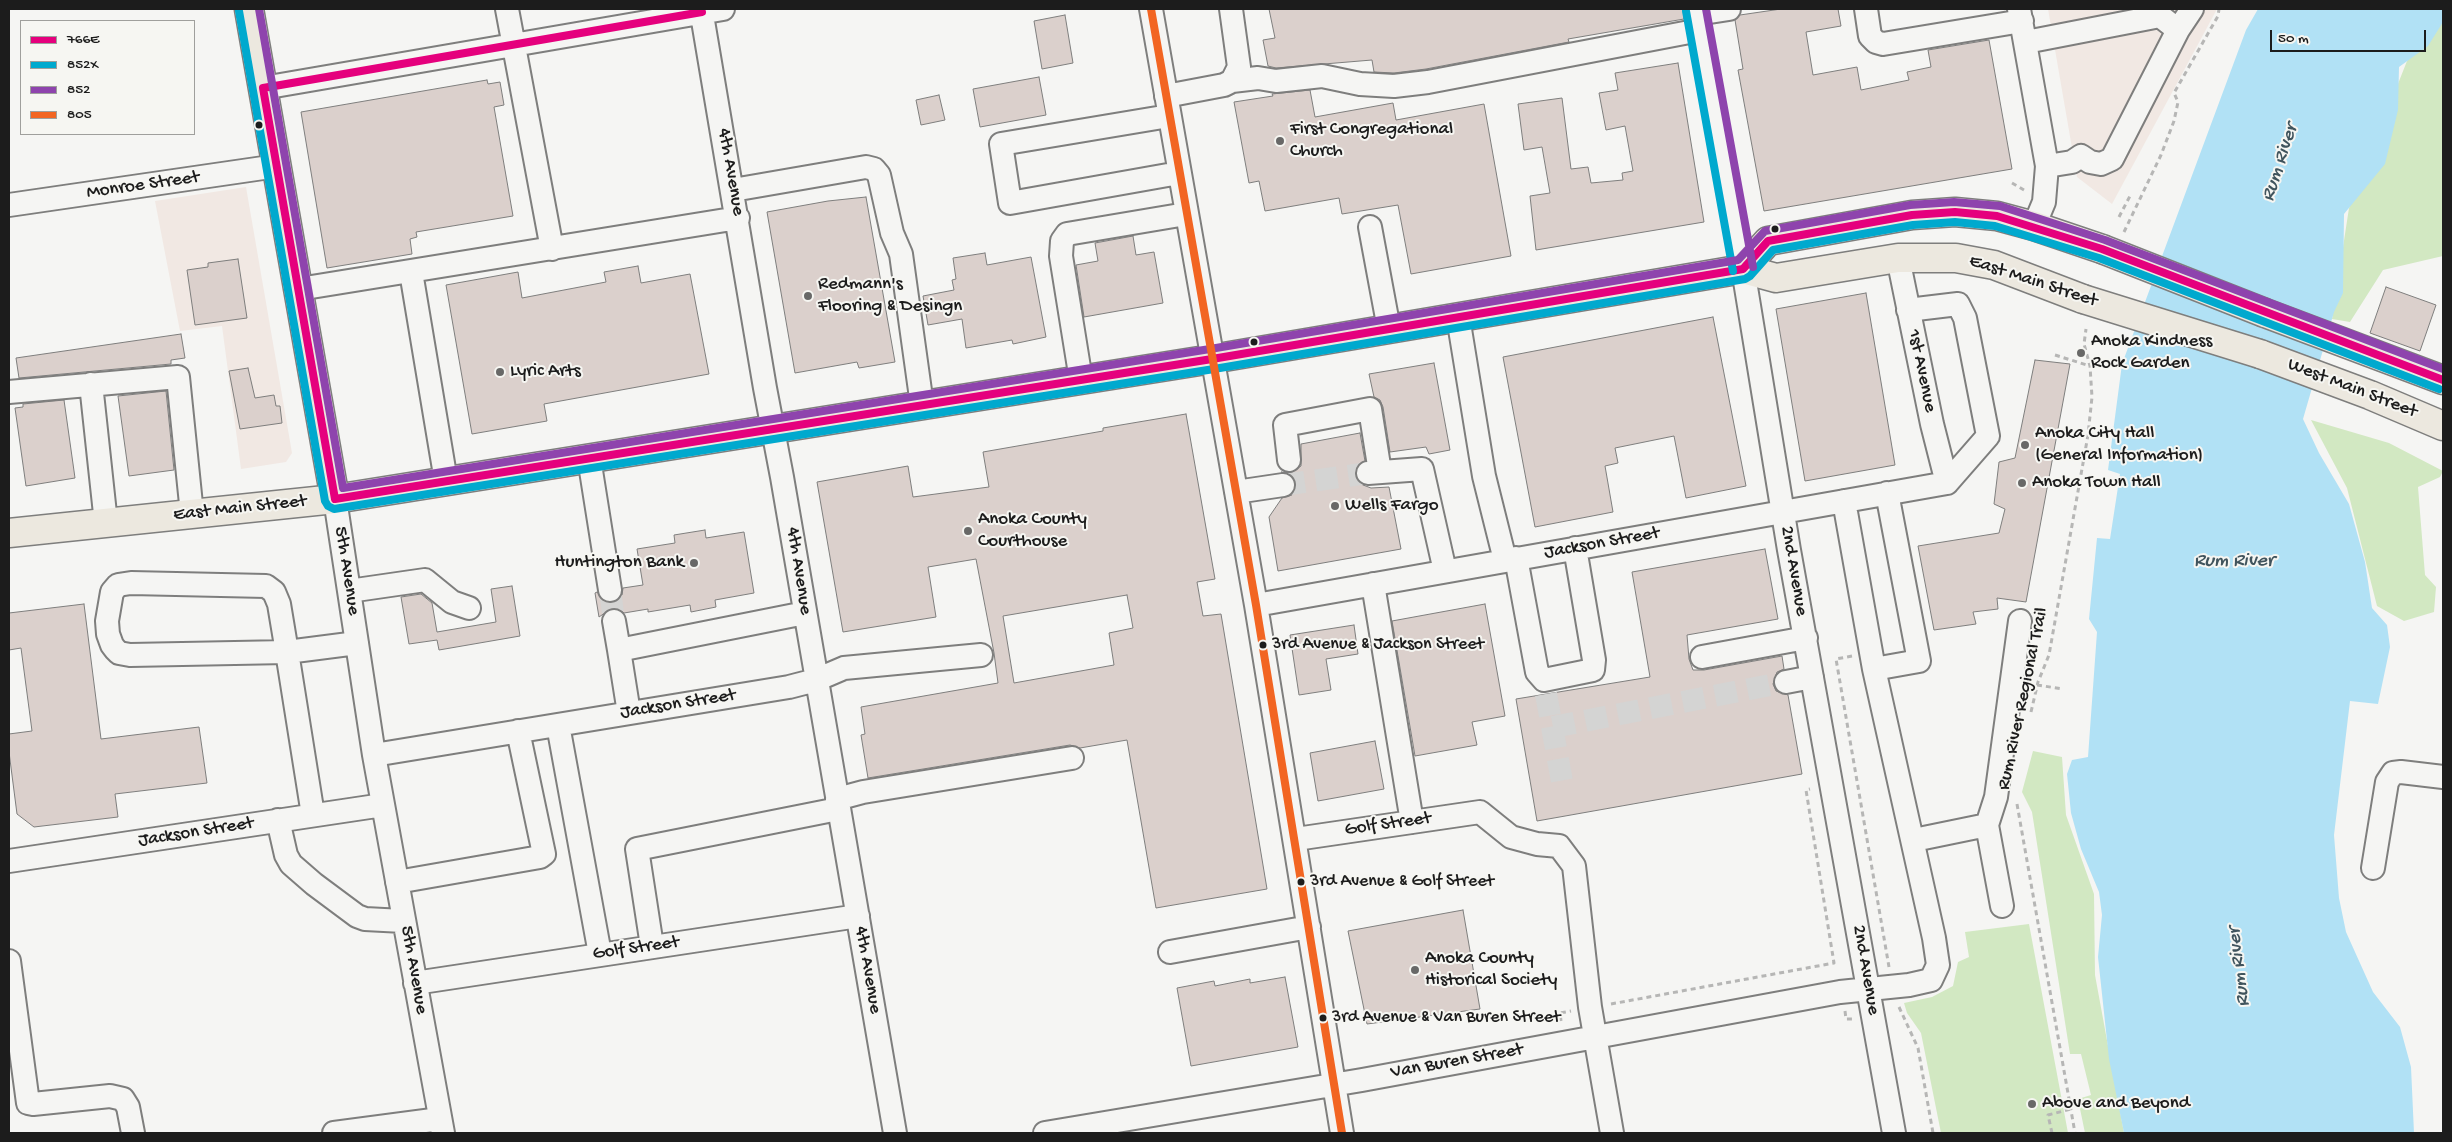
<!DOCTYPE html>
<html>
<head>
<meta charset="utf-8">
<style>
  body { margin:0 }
  #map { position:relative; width:2452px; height:1142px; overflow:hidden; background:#f5f5f3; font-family:"Gochi Hand",sans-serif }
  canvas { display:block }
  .frame { position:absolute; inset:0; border:10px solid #1c1c1c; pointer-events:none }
  .legend { position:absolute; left:20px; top:20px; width:175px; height:115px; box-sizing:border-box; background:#f6f6f2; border:1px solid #9f9f9c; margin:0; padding:6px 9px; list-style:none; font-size:15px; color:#1c1c1c }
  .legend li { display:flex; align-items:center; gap:10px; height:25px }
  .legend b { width:25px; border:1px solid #9f9f9c }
  .scale { position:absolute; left:2270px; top:30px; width:156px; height:22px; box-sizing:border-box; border:2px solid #1c1c1c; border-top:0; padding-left:6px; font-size:15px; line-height:18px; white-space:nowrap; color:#1c1c1c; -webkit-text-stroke:4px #f6f6f2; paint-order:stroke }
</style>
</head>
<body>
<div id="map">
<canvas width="2452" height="1142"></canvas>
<div class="frame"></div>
<ul class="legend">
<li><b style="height:6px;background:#e5007d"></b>766E</li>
<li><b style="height:6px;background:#00a9ce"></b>852X</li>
<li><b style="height:6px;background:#8e44ad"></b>852</li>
<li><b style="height:6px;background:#f26522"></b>805</li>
</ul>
<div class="scale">50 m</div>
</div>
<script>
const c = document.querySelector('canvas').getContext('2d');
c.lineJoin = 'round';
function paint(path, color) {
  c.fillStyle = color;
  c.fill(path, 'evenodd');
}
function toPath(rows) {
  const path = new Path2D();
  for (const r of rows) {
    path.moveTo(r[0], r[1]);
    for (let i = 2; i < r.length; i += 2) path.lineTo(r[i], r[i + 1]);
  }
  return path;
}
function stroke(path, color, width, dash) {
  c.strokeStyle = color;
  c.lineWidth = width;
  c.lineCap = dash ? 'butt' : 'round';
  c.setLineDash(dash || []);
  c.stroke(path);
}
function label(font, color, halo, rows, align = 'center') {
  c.font = font + ' "Gochi Hand",sans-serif';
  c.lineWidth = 4;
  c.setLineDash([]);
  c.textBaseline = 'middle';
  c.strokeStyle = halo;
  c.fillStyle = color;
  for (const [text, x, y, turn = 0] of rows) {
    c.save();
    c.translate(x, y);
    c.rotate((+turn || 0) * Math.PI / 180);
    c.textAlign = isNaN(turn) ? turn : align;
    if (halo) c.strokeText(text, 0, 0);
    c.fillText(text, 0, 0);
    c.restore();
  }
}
const built = toPath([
  [2048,9,2217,9,2112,204,2077,177],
  [246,187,292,453,286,462,241,469,222,326,180,331,155,201]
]);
const green = toPath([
  [2443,9,2443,256,2383,270,2350,322,2332,319,2349,208,2407,61],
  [2311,420,2389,443,2443,471,2440,477,2418,487,2425,575,2436,587,2434,612,2404,621,2377,606,2347,488],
  [2033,751,2062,757,2066,815,2094,894,2095,975,2124,1133,2085,1133,2078,1099,2091,1095,2081,1054,2070,1054,2032,812,2022,792],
  [2029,924,2068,1133,1941,1133,1921,1033,1907,1013,1904,1003,1932,997,1953,986,1958,962,1969,957,1965,932]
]);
const water = toPath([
  [2258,9,2443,9,2443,22,2428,46,2399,67,2398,110,2385,164,2344,214,2343,293,2334,312,2303,419,2319,453,2349,504,2365,562,2372,608,2387,625,2390,647,2378,704,2350,701,2334,835,2339,898,2346,932,2373,992,2400,1027,2411,1067,2414,1133,2124,1133,2109,1059,2098,957,2102,915,2099,892,2081,849,2071,813,2067,774,2072,760,2088,757,2097,632,2089,619,2097,538,2110,539,2120,474,2108,470,2122,364,2246,30]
]);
const building = toPath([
  [1269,9,1683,9,1684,19,1568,39,1569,42,1426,69,1394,73,1374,72,1372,60,1276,68,1268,66,1263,40,1275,38,1269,9],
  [1781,9,1838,9,1841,26,1806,32,1813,75,1857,67,1861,90,1909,80,1907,72,1931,67,1928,50,1989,40,2012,169,1764,211,1738,70,1743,69,1735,20,1740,15,1781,9],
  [1065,15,1073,63,1042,69,1034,21,1065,15],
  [1678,63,1704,222,1536,250,1530,196,1550,193,1542,147,1524,150,1518,104,1562,98,1571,169,1588,167,1591,183,1623,180,1622,173,1633,171,1625,126,1606,130,1599,93,1618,90,1615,73,1678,63],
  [1039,77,1046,115,980,127,973,89,1039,77],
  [487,80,488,84,500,82,504,105,494,107,513,216,416,232,417,237,410,239,412,254,327,268,301,112,487,80],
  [1310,90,1315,117,1393,103,1396,120,1484,104,1511,256,1411,274,1398,205,1342,214,1339,198,1265,211,1259,181,1249,183,1234,102,1273,96,1272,94,1310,90],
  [939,95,945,120,921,125,916,100,939,95],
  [866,197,895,362,859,368,857,362,795,373,767,212,828,201,866,197],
  [1133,236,1136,255,1154,252,1163,303,1084,317,1076,265,1098,261,1095,243,1133,236],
  [985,253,987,265,1031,257,1046,337,1013,344,1012,340,966,348,962,319,928,325,923,296,954,290,952,280,956,279,953,258,985,253],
  [238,259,247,318,195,325,187,270,208,267,208,263,238,259],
  [638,266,641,283,690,274,709,374,544,404,547,421,472,434,446,285,518,272,522,298,606,282,604,272,638,266],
  [2386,287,2436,305,2420,351,2370,333,2386,287],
  [1866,293,1895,465,1805,481,1776,309,1866,293],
  [1713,317,1746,486,1686,498,1674,436,1615,448,1618,463,1605,466,1613,512,1535,527,1503,357,1713,317],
  [181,334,185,358,171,360,171,364,19,378,16,358,181,334],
  [2035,360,2070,364,2026,602,1997,598,1998,609,1973,612,1976,624,1934,630,1918,546,1999,533,2005,509,1994,504,1999,462,2015,458,2035,360],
  [1434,363,1450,450,1429,454,1426,447,1390,452,1383,407,1380,400,1374,397,1369,374,1434,363],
  [248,368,255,398,274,395,276,406,280,406,282,423,240,429,229,371,248,368],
  [166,391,174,470,129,476,118,396,166,391],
  [64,400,75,478,26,486,15,408,23,407,23,404,64,400],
  [1186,414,1215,579,1197,582,1203,616,1221,614,1267,889,1156,908,1127,740,1080,748,1070,745,868,778,861,735,865,734,861,707,998,683,994,653,976,559,928,567,936,617,843,632,817,482,908,466,913,497,989,487,983,452,1103,431,1103,428,1186,414],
  [1127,595,1133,628,1109,633,1114,665,1014,683,1003,616,1127,595],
  [1360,433,1365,461,1356,467,1355,474,1357,481,1363,485,1371,488,1389,487,1401,549,1278,571,1269,517,1282,498,1292,495,1296,484,1293,476,1281,472,1291,473,1301,466,1301,444,1360,433],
  [705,530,706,538,744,532,754,593,715,600,716,607,691,612,690,605,648,612,648,609,624,613,619,609,612,608,599,617,595,593,597,592,605,602,613,603,622,595,623,588,643,585,637,549,675,543,674,535,705,530],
  [1765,549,1778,619,1687,635,1689,659,1693,670,1704,670,1782,656,1784,669,1777,672,1773,684,1776,691,1788,695,1802,774,1537,821,1516,699,1650,677,1632,572,1765,549],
  [512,586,520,636,439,650,437,640,409,644,401,597,421,594,432,603,437,632,496,622,491,589,512,586],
  [84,604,101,739,199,727,207,783,115,794,118,817,34,827,17,814,9,752,9,734,32,731,21,648,9,650,9,613,84,604],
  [1485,604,1505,716,1472,722,1477,745,1415,756,1392,621,1485,604],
  [1354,625,1358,654,1326,659,1331,690,1299,695,1290,635,1354,625],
  [1375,741,1384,789,1318,801,1310,753,1375,741],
  [1463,910,1480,1009,1367,1024,1348,931,1463,910],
  [1285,977,1298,1047,1191,1066,1177,988,1214,981,1215,986,1250,979,1250,983,1285,977]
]);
const minorTunnel = toPath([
  [1283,485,1368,473],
  [610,590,614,621],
  [1546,694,1563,787],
  [1553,727,1786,682]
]);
const path = toPath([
  [2012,183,2024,190],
  [2119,217,2130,196],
  [2124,232,2161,155,2174,121,2178,102,2174,93,2218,16,2219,9],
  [2055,355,2090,366],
  [1852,656,1836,659,1889,967],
  [2037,685,2063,689],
  [2031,712,2038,682,2049,655,2088,435,2092,397,2090,366,2084,344,2086,329],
  [2017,804,2075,1133],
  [1611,1004,1834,963,1806,790,1810,789],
  [1899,1007,1918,1048,1933,1133],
  [1845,1011,1846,1019,1852,1019],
  [1561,1021,1560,1013,1571,1011],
  [2052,1133,2048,1115,2071,1109]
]);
const minor = toPath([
  [507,9,552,249],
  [701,9,765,388,782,477,895,1133],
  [1151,9,1256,605,1342,1133],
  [1696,9,1743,269,1789,550,1894,1133],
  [1866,9,1870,36,1876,42,1883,44,2022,21],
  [2019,9,2047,166,2044,202,2034,226],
  [1697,14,1729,9],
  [2026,42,2160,16,2178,30],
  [1232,81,1258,78,1276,81,1322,76,1360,84,1394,86,1428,82,1700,30],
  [263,88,723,9],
  [1166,96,1224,85,1232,81,1239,67,1231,9],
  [1169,116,1001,144,1010,203,1179,173],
  [2047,166,2072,162,2081,156,2090,162,2101,164,2112,159,2178,30,2192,9],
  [733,190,866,167,874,169,879,175,892,233,901,254,922,405],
  [9,205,277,166],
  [1370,227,1389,329],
  [1898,258,1932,424,1947,483],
  [411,272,446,481],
  [299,289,738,218],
  [1908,310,1958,304,1965,318,1988,436,1947,483],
  [1458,317,1484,476,1505,560],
  [1081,380,1061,256,1062,241,1067,234,1186,214],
  [91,384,106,523],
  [9,392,178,377,192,514],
  [589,458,610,590],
  [1289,460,1285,425,1370,409,1380,472],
  [1368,473,1422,469,1445,571],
  [1236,492,1283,485],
  [335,499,374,755,443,1133],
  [1844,501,1874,669],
  [1516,558,1537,672,1544,680,1593,670,1594,660,1575,548],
  [1373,584,1412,822],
  [349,591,425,580,452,602,469,608],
  [1256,605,1947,483],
  [614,621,619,650],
  [1702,657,1806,638],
  [1786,682,1812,677],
  [629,713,619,650,805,613],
  [558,725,600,954],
  [374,755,789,687,816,680,844,668,981,655],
  [837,799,863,792,1072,758],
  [313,815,287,652,279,604,274,592,266,586,131,583,118,585,112,592,107,621,108,634,112,645,115,649,119,653,130,655,287,652,357,643],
  [278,820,286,855,291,864,314,884,357,916,365,919,403,921],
  [1987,825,1996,797,2020,621],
  [1296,839,1480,812,1511,837,1537,844,1559,846,1574,866,1590,1007,1612,1133],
  [1914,840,1987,825,2002,906],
  [9,861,383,805],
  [2373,868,2387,782,2393,773,2401,772,2443,777],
  [397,882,540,857,544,854,518,731],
  [652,946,637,849,838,809],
  [1170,952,1309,927],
  [9,961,28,1103,33,1104,110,1096,123,1099,128,1107,133,1133],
  [415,983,858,916],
  [334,1133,440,1119],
  [1045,1133,1362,1080,1840,992,1909,985,1931,980,1938,965,1934,938,1874,669,1919,661,1887,493]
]);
const major = toPath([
  [249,9,335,499],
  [1743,269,1768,241,1912,215,1955,212,1997,216,2034,226,2102,249],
  [2265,313,2443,380],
  [2260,354,2370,395,2443,426],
  [9,533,335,499,1212,359,1743,269,1776,278,1898,258,1956,258,1994,265,2083,299]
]);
const majorBridge = toPath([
  [2102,249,2265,313],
  [2083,299,2260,354]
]);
const bus1 = toPath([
  [702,12,263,88,335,499,1212,359,1743,269,1768,241,1912,215,1955,212,1997,216,2102,249,2443,380]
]);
const bus2 = toPath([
  [239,11,325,501,328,506,334,509,1214,369,1745,279,1750,276,1773,250,1913,225,1955,222,1995,226,2099,258,2439,389],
  [1686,11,1733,271]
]);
const bus3 = toPath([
  [259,9,343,488,1210,349,1738,260,1765,231,1910,205,1954,202,2000,206,2105,240,2443,369],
  [1706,9,1753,267]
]);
const bus4 = toPath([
  [1151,9,1256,605,1342,1133]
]);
const markers = [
  [259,125,4.5,"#1c1c1c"],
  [1280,141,5,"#686867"],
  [1775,229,4.5,"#1c1c1c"],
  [808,296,5,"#686867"],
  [1254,342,4.5,"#1c1c1c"],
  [2081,353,5,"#686867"],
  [500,372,5,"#686867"],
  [2025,445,5,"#686867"],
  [2022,483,5,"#686867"],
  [1335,506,5,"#686867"],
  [968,531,5,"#686867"],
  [694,563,5,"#686867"],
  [1263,645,4.5,"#1c1c1c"],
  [1301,882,4.5,"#1c1c1c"],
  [1415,970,5,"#686867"],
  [1323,1018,4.5,"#1c1c1c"],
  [2032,1104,5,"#686867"]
];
const busNames = [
  ["3rd Avenue & Jackson Street",1272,645],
  ["3rd Avenue & Golf Street",1310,882],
  ["3rd Avenue & Van Buren Street",1332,1018]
];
const poiNames = [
  ["First Congregational",1290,130],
  ["Church",1290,152],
  ["Redmann's",818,285],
  ["Flooring & Desingn",818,307],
  ["Anoka Kindness",2091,342],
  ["Rock Garden",2091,364],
  ["Lyric Arts",510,372],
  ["Anoka City Hall",2035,434],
  ["(General Information)",2035,456],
  ["Anoka Town Hall",2032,483],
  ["Wells Fargo",1345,506],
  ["Anoka County",978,520],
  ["Courthouse",978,542],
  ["Huntington Bank",684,563,"right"],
  ["Anoka County",1425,959],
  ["Historical Society",1425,981],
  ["Above and Beyond",2042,1104]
];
const streetNames = [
  ["4th Avenue",730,172,80],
  ["Monroe Street",143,186,-8],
  ["East Main Street",2033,282,18],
  ["1st Avenue",1921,371,78],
  ["West Main Street",2352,389,21],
  ["East Main Street",240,509,-6],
  ["Jackson Street",1602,544,-10],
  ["5th Avenue",346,571,81],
  ["4th Avenue",798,571,81],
  ["2nd Avenue",1793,571,80],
  ["Rum River Regional Trail",2024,699,-78],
  ["Jackson Street",678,705,-9],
  ["Golf Street",1388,825,-8],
  ["Jackson Street",196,833,-9],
  ["Golf Street",636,949,-8],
  ["5th Avenue",413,970,80],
  ["4th Avenue",867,970,80],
  ["2nd Avenue",1865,970,80],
  ["Van Buren Street",1457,1062,-10]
];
const waterNames = [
  ["Rum River",2281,163,-72],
  ["Rum River",2234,562],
  ["Rum River",2240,967,-97]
];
paint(built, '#f1e8e3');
paint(green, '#d2e8c2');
paint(water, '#b1e1f5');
paint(building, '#dbd0cc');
stroke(building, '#7e7e7d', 1);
stroke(minorTunnel, '#d4d4d3', 22, [22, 11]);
stroke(minor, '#7e7e7d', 26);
stroke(major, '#7e7e7d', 31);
stroke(path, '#b6b6b5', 3, [5, 4]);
stroke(minor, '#f5f5f3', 22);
stroke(major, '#ece8df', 28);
stroke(majorBridge, '#7e7e7d', 31, []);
stroke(majorBridge, '#ece8df', 28);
stroke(bus1, '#e5007d', 8);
stroke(bus2, '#00a9ce', 8);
stroke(bus3, '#8e44ad', 8);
stroke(bus4, '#f26522', 8);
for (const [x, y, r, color] of markers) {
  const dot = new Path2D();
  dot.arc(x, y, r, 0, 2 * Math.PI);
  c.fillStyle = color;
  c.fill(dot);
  stroke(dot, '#f6f6f2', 2);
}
label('18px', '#1c1c1c', '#f6f6f2', busNames, 'left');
label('19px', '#1c1c1c', '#f6f6f2', poiNames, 'left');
label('19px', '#1c1c1c', '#f6f6f2', streetNames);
label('italic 20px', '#40545d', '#f6f6f2', waterNames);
</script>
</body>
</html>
